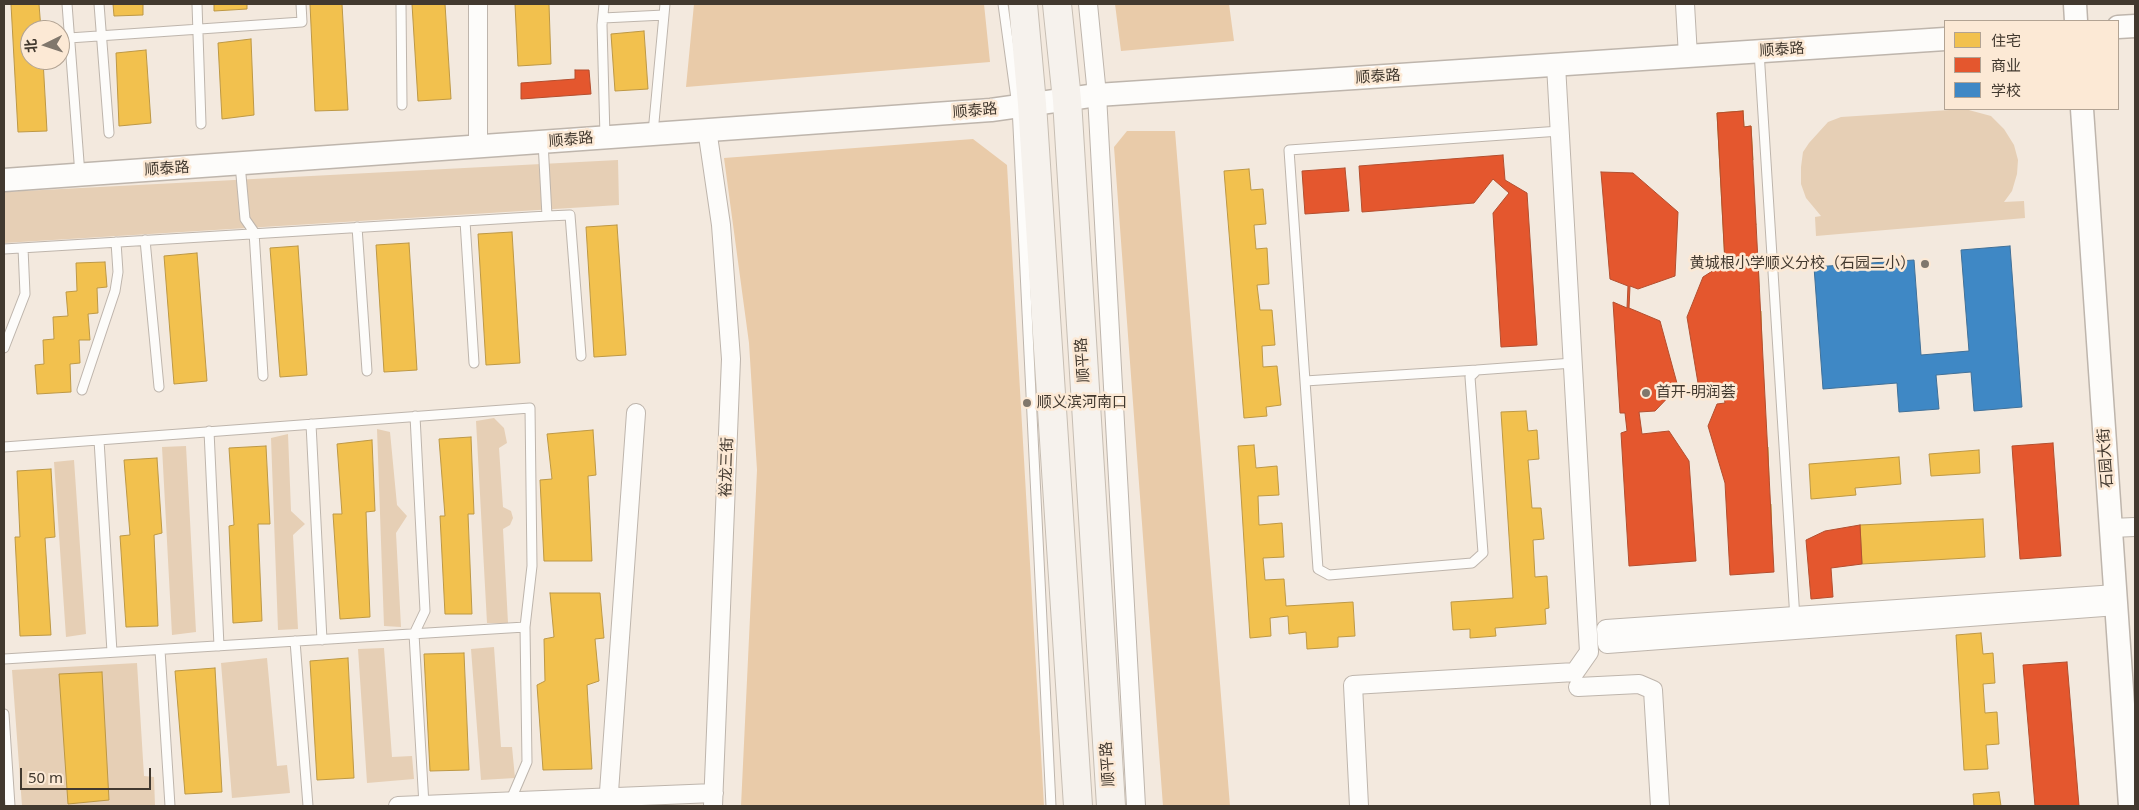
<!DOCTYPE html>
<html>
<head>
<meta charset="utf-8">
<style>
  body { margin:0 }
  #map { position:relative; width:2139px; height:810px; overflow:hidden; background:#f3e9de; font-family:"Noto Sans","Noto Sans SC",sans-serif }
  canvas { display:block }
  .frame { position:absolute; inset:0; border:5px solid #42392f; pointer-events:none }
  .legend { position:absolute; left:1944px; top:20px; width:175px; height:90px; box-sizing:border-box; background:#fce9d5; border:1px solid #b2a393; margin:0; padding:6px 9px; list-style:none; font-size:15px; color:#42392f }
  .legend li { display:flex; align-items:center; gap:10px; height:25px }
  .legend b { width:25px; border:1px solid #b2a393 }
  .north { position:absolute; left:20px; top:20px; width:50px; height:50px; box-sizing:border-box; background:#fce9d5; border:1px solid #b2a393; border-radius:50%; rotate:266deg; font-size:14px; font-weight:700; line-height:20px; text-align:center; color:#42392f }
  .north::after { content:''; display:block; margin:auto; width:18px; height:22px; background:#80776c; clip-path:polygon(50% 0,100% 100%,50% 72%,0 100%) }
  .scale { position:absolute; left:20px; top:768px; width:131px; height:22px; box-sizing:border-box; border:2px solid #42392f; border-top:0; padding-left:6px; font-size:15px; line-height:18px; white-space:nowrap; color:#42392f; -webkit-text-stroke:4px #fce9d5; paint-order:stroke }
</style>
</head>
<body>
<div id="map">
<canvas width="2139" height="810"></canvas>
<div class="frame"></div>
<ul class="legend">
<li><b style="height:14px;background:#f2c14e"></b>住宅</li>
<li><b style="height:14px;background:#e4572e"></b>商业</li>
<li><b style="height:14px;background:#3f88c5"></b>学校</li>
</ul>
<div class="north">北</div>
<div class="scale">50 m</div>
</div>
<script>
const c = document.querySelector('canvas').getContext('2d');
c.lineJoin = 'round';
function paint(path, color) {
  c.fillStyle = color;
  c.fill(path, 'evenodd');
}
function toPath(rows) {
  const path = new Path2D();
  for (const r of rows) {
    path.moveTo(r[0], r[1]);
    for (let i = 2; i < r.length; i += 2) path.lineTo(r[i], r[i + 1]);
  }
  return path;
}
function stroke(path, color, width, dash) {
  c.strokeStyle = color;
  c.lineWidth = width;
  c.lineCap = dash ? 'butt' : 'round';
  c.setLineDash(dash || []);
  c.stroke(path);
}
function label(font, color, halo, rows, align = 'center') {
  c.font = font + ' "Noto Sans","Noto Sans SC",sans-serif';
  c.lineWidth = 5;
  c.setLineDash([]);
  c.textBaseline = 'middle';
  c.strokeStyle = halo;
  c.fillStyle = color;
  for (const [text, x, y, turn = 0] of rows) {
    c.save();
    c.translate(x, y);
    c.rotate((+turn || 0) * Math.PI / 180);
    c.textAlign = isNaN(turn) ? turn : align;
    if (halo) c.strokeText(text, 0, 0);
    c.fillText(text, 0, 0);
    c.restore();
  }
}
const green = toPath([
  [1965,109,1991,116,2004,129,2014,145,2018,160,2017,174,2012,191,2004,202,2024,201,2025,218,1816,236,1815,217,1821,216,1806,198,1801,184,1801,167,1803,152,1809,143,1828,122,1841,117],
  [618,160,619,205,4,243,4,192],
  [494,418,504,428,507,443,499,448,503,507,511,511,513,518,510,525,503,529,508,623,487,623,476,421],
  [377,429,390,432,397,505,407,516,396,533,401,627,384,626],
  [288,434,291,511,305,524,293,535,298,629,278,630,271,438],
  [186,446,196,632,172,635,162,447],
  [74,460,86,634,66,637,54,462],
  [494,647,501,747,512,747,515,778,481,780,471,649],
  [384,648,392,757,412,756,414,779,367,783,358,649],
  [267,658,277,766,287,765,290,793,232,798,221,663],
  [137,663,144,776,154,777,155,806,22,806,12,670]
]);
const forest = toPath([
  [694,4,984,4,990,62,686,87],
  [1115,4,1229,4,1234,41,1121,51],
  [1127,131,1175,131,1230,806,1163,806,1114,147],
  [973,139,1007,165,1044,806,741,806,757,470,749,343,724,158]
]);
const homes = toPath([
  [11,4,39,4,41,30,30,30,30,60,43,60,47,131,18,132,11,4],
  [113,4,143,4,143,15,114,16,113,4],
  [214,4,247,4,247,9,214,11,214,4],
  [310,4,342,4,348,110,315,111,310,4],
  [412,4,445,4,451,99,418,101,412,4],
  [515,4,549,4,551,64,518,66,515,4],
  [644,31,648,89,615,91,611,34,644,31],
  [251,39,254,115,222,119,218,43,251,39],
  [146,50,151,123,119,126,116,53,146,50],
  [1743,111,1744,127,1751,126,1753,160,1740,163,1742,194,1750,194,1756,225,1743,228,1744,257,1758,254,1759,287,1747,290,1748,313,1761,311,1762,346,1749,348,1750,363,1725,364,1725,263,1717,113,1743,111],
  [1249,169,1251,190,1263,189,1266,224,1254,225,1256,249,1267,248,1269,284,1257,285,1260,310,1272,310,1275,345,1262,346,1263,367,1277,366,1281,405,1266,407,1267,416,1244,418,1224,171,1249,169],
  [617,225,626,355,594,357,586,227,617,225],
  [512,232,520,363,486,365,478,234,512,232],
  [409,243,417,370,384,372,376,245,409,243],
  [298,246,307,375,280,377,270,248,298,246],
  [197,253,207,381,174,384,164,256,197,253],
  [105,262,107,287,97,288,98,313,88,314,90,340,79,340,80,363,70,364,71,392,37,394,35,365,44,364,43,340,54,339,53,317,68,316,66,292,77,291,76,263,105,262],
  [1526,411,1528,431,1537,430,1539,459,1528,460,1532,508,1541,508,1544,539,1533,540,1535,577,1547,576,1549,608,1545,609,1546,624,1495,628,1496,636,1470,638,1470,629,1453,630,1451,602,1513,598,1501,412,1526,411],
  [1756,429,1757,450,1768,447,1769,480,1759,482,1759,507,1771,504,1772,539,1759,542,1760,556,1737,557,1731,430,1756,429],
  [593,430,596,475,588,476,592,561,544,561,540,480,552,479,547,434,593,430],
  [471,437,474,514,468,514,472,614,445,614,440,516,445,516,439,439,471,437],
  [372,440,375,511,366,512,370,617,340,619,333,514,342,514,337,444,372,440],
  [1254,445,1256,468,1277,466,1279,495,1258,496,1259,525,1282,523,1284,557,1263,558,1265,580,1284,579,1286,606,1353,602,1355,636,1338,637,1338,647,1307,649,1306,632,1289,634,1288,616,1270,618,1271,636,1250,638,1238,446,1254,445],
  [266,446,270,524,258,524,262,621,233,623,229,526,234,525,229,448,266,446],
  [1979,450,1980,473,1931,476,1929,454,1979,450],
  [1899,457,1901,484,1855,488,1856,495,1811,499,1809,464,1899,457],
  [157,458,162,533,154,535,158,626,126,627,120,536,130,535,124,460,157,458],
  [51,469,55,537,45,538,51,635,20,636,15,537,20,537,17,471,51,469],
  [1983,519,1985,557,1862,564,1860,525,1983,519],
  [550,593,600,593,604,638,595,639,599,681,587,685,592,769,543,770,537,685,545,681,544,639,554,637,550,593],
  [1981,633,1983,654,1993,653,1995,683,1983,684,1985,713,1997,712,1999,744,1986,745,1988,769,1964,770,1956,635,1981,633],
  [464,653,469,770,430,771,424,654,464,653],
  [348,658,354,778,317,780,310,661,348,658],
  [215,668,222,792,185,794,175,671,215,668],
  [102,672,109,800,68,804,59,674,102,672],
  [1999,792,2001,806,2010,806,1974,806,1973,794,1999,792]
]);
const shops = toPath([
  [575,70,589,70,591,94,521,99,521,83,575,79,575,70],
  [1743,111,1744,127,1751,126,1774,572,1730,575,1725,483,1708,426,1717,404,1725,403,1723,391,1700,395,1687,317,1703,277,1725,263,1717,113,1743,111],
  [1503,155,1505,180,1527,193,1537,345,1501,347,1493,213,1509,193,1493,179,1474,203,1362,212,1359,166,1503,155],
  [1345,168,1349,211,1305,214,1302,171,1345,168],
  [1601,172,1633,173,1678,212,1675,276,1638,289,1630,286,1629,308,1660,321,1678,387,1655,411,1639,412,1642,434,1669,431,1689,461,1696,561,1629,566,1621,433,1627,431,1625,413,1620,413,1613,302,1627,308,1628,286,1610,279,1601,172],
  [2053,443,2061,556,2020,559,2012,446,2053,443],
  [1860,525,1862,564,1831,568,1833,597,1811,599,1806,540,1825,531,1860,525],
  [2067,662,2079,806,2035,806,2023,665,2067,662]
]);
const schools = toPath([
  [2010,246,2022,407,1974,411,1971,372,1936,375,1939,409,1899,412,1897,383,1823,389,1814,267,1914,260,1921,355,1969,351,1961,250,2010,246]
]);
const service = toPath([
  [67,4,80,175],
  [99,4,109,133],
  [197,4,201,124],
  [401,4,402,105],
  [604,4,602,25,605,137],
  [1003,4,1017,106,1051,806],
  [603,18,664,15],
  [69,38,302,22,301,4],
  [1759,51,1795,619],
  [653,133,665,4],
  [240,164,245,219,254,232,263,376],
  [547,216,570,215,581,356],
  [465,221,474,363],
  [357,227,367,371],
  [145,240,159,387],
  [4,249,547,216,543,142],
  [4,348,25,294,23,248],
  [1477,370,1305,381,1318,569,1329,575,1472,563,1483,553,1470,377,1477,370,1573,363],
  [1305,381,1289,150,1560,131],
  [82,390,115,291,118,272,116,242],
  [415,416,425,611,414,634,424,805],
  [311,424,322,640],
  [209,431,219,646],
  [99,440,112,652],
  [4,447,530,408,532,566,525,627],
  [295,641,308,806],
  [160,650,170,806],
  [4,659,525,627,527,762,509,804],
  [4,714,10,806]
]);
const minor = toPath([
  [1088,4,1097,95,1136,806],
  [1685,4,1688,56],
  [707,129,721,225,731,359,713,806],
  [478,147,478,4],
  [2111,528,2135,527],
  [2116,594,1606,629,1607,644,2117,606],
  [1578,687,1639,684,1653,690,1660,806],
  [398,806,714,793],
  [608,806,636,413],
  [1359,806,1353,685,1575,672,1589,652,1556,65]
]);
const tertiary = toPath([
  [2075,4,2076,21],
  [2118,27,2135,26],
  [2082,109,2130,806],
  [4,180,991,110,1097,95,1945,39]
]);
const primary = toPath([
  [1023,4,1032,104,1078,806],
  [1057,4,1067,100,1111,806]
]);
const markers = [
  [1925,264,5,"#80776c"],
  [1646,393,5,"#80776c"],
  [1027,403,5,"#80776c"]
];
const streetNames = [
  ["顺泰路",1782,50,-4],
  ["顺泰路",1378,77,-4],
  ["顺泰路",975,111,-5],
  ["顺泰路",571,140,-5],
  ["顺泰路",167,169,-4],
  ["顺平路",1083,360,-94],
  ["石园大街",2106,458,-94],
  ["裕龙三街",727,467,-88],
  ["顺平路",1108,764,-94]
];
const poiNames = [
  ["黄城根小学顺义分校（石园二小）",1915,264,"right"],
  ["首开-明润荟",1656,393],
  ["顺义滨河南口",1037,403]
];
paint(green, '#e6cfb5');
paint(forest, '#e9cba9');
paint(homes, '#f2c14e');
stroke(homes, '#bd9845', 1);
paint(shops, '#e4572e');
stroke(shops, '#b34e2e', 1);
paint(schools, '#3f88c5');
stroke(schools, '#407098', 1);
stroke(service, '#beb5ac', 11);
stroke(minor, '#beb5ac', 20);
stroke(tertiary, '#beb5ac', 25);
stroke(primary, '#c7beb3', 30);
stroke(service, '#fdfcfa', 9);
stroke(minor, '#fdfcfa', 18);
stroke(tertiary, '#fdfcfa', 22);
stroke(primary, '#f6f2ed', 28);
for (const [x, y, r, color] of markers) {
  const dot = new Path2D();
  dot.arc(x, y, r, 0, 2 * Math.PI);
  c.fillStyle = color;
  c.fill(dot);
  stroke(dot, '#fce9d5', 2);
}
label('15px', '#42392f', '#fce9d5', streetNames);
label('15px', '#42392f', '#fce9d5', poiNames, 'left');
</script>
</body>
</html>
